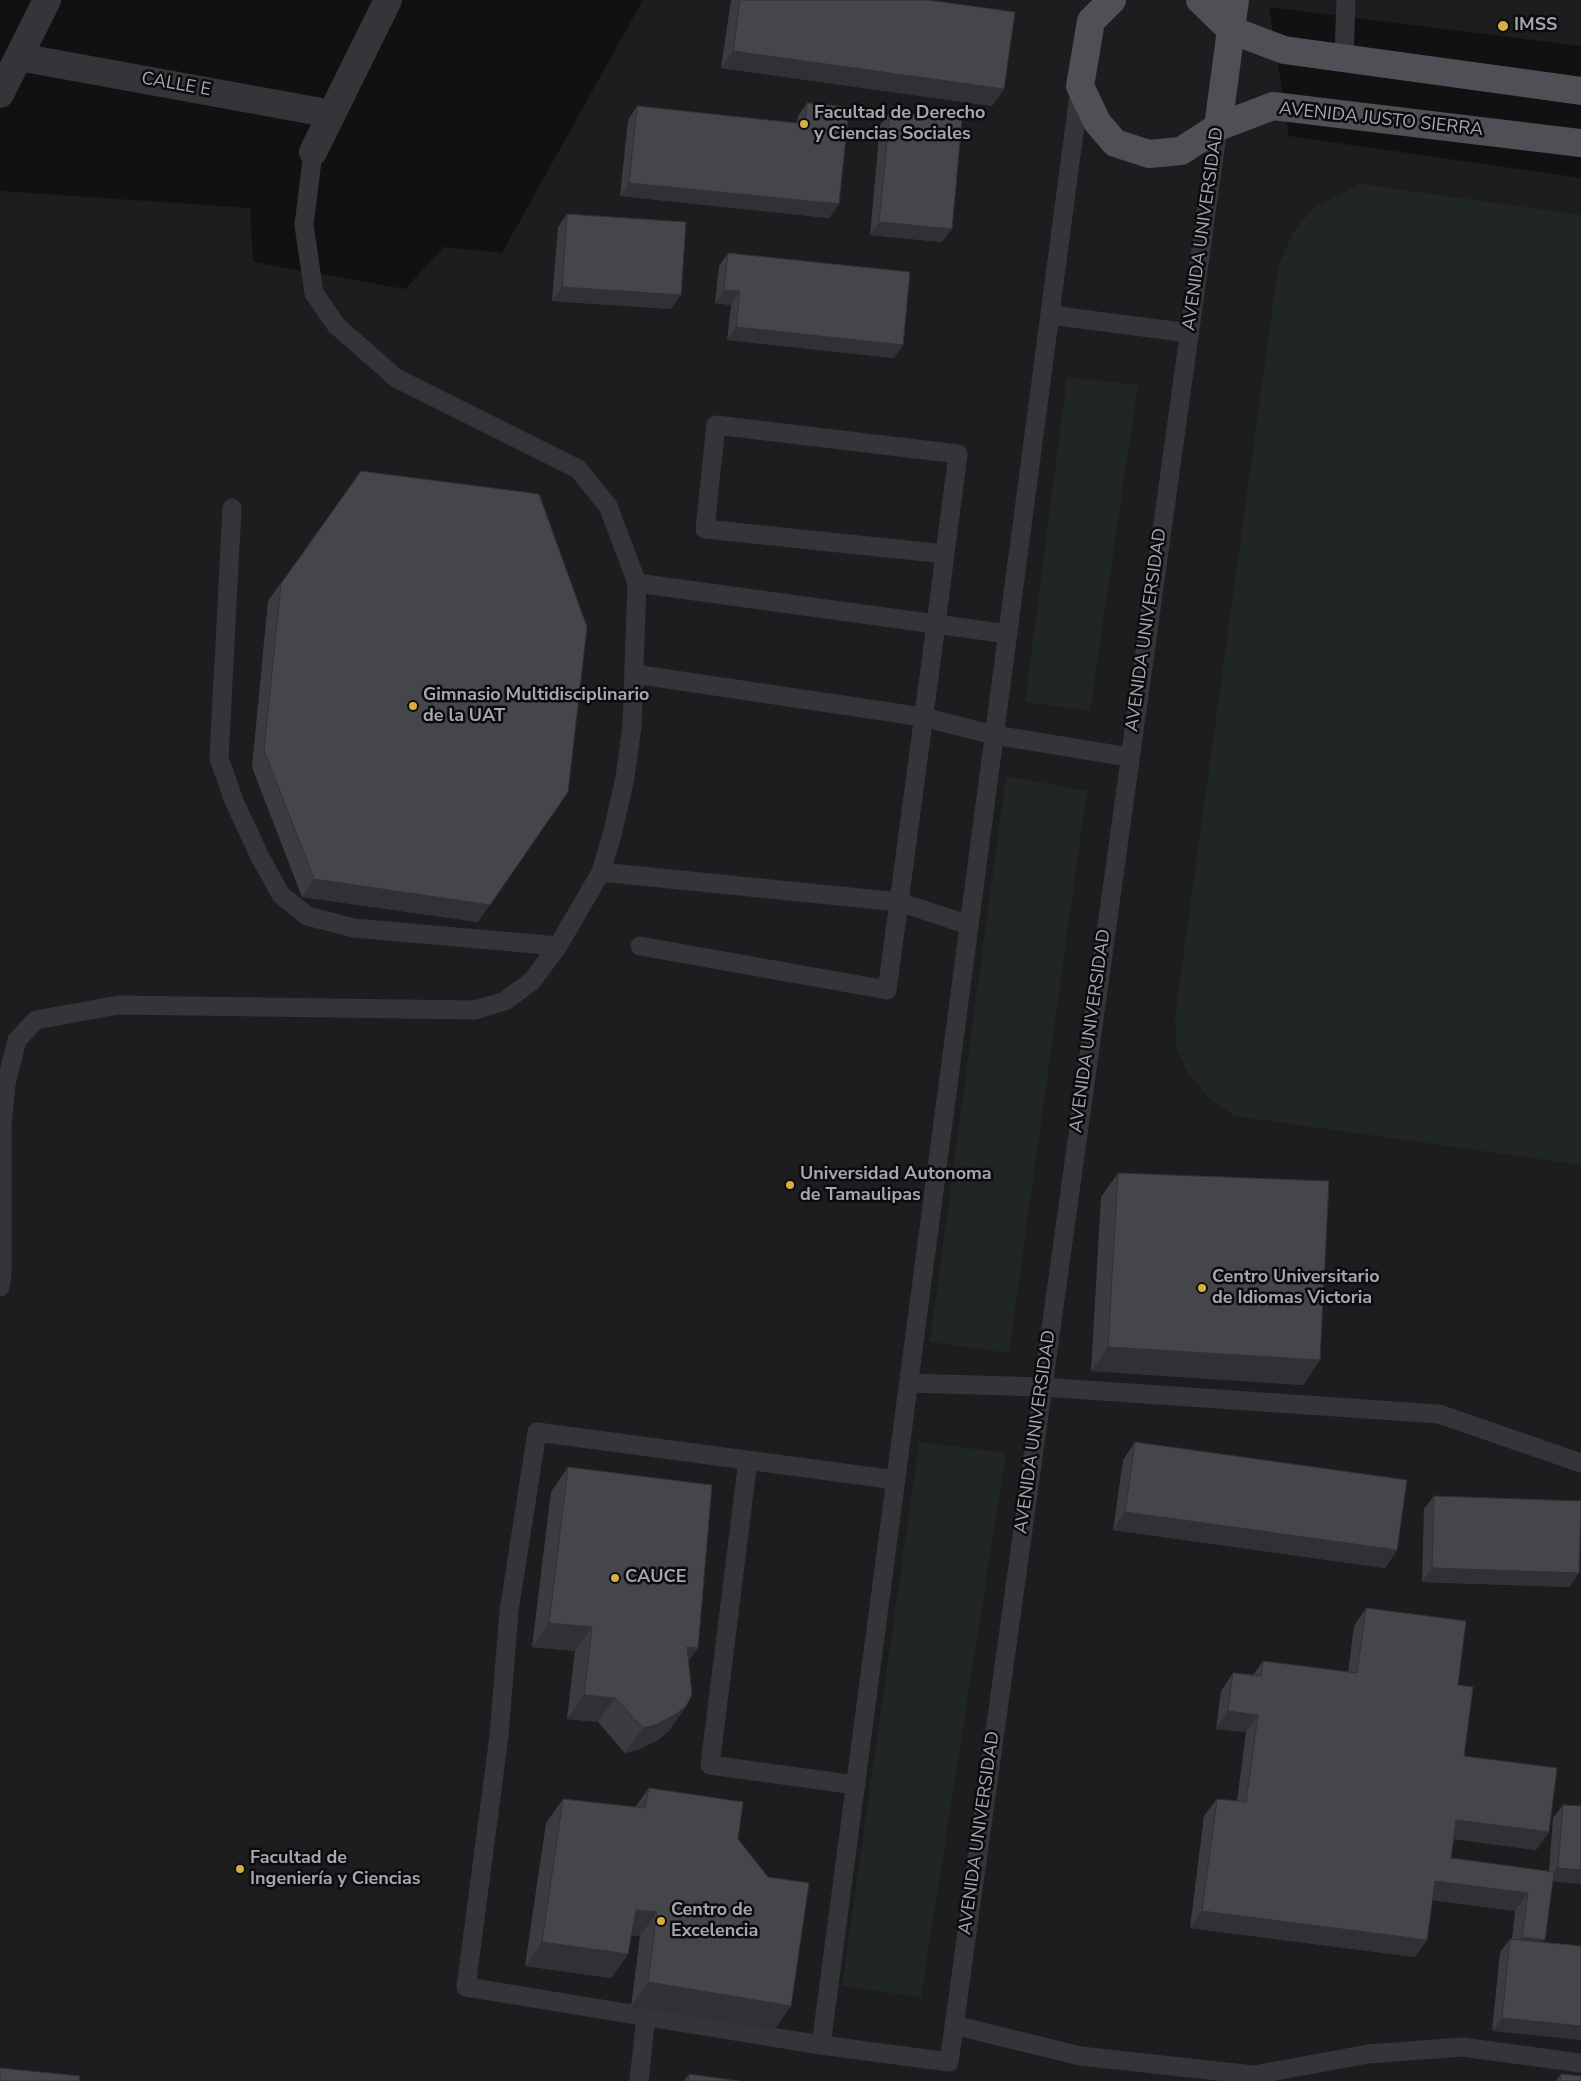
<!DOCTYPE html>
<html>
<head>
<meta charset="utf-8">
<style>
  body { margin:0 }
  canvas { display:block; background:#111112 }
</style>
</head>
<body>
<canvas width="1581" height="2081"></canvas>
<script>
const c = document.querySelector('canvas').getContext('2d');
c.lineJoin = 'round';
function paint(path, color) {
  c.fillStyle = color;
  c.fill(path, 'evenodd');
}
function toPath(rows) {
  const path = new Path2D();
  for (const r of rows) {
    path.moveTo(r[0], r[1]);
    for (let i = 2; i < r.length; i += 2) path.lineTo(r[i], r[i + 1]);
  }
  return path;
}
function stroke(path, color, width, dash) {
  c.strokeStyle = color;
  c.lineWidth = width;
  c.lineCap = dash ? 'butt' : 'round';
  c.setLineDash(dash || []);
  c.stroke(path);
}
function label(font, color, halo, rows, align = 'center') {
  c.font = font + ' "Nunito Sans",sans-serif';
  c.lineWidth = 5;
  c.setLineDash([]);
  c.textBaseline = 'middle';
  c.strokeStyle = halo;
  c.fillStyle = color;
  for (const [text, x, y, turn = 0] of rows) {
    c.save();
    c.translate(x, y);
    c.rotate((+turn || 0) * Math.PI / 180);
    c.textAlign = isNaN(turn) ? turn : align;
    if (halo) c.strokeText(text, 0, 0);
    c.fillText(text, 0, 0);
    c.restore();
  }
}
const built = toPath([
  [643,0,1268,0,1269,4,1269,0,1581,0,1581,46,1269,7,1289,136,1581,178,1581,2081,0,2081,0,191,250,208,253,262,405,289,444,247,502,253]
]);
const green = toPath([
  [1360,184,1581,215,1581,1165,1235,1116,1209,1098,1187,1071,1176,1048,1175,1016,1278,268,1293,232,1315,207],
  [1067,377,1138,385,1090,711,1025,702],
  [1006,776,1087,791,1009,1353,930,1342],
  [919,1442,1006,1453,921,1997,842,1986]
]);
const lane = toPath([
  [1344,59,1346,0],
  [1050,315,1189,333],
  [232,508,219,758,234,801,260,857,281,895,307,916,354,928,558,946],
  [637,583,1008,634],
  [634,674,923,717,994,735,1129,757],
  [601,872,899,902,969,925],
  [640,946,887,990,899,902,936,624,945,554,958,454,716,425,705,529,945,554],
  [0,1287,2,1276,2,1127,6,1084,17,1040,36,1020,118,1005,475,1010,505,1001,532,981,558,946,601,872,612,835,625,778,632,726,637,583,608,506,578,469,396,378,336,325,314,293,304,225,313,152],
  [909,1383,1042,1387,1439,1414,1581,1463],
  [748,1460,710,1765,856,1785],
  [896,1480,537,1432,509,1611,499,1736,466,1987,821,2045,949,2062,1218,127],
  [954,2025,1080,2056,1254,2075,1368,2054,1462,2047,1581,2063],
  [821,2045,1080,87],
  [639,2081,646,2016]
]);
const street = toPath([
  [19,57,332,114],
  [0,94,47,0],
  [313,152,388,0]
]);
const primary = toPath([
  [1112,0,1091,21,1080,86,1097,122,1115,143,1149,154,1181,151,1218,127,1273,106,1581,143],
  [1200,0,1231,30,1284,50,1581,91],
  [1218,127,1235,0]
]);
const wall = toPath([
  [731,0,928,0,1004,89,992,106,721,68],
  [807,103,829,218,620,196,628,120,637,106,797,123,798,116],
  [890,112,942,242,870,235,880,125],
  [567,214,671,309,552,301,558,227],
  [728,253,894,358,727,340,731,305,715,303,719,266],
  [361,471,478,922,302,897,252,767,268,601],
  [1118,1173,1320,1360,1303,1385,1091,1371,1101,1197],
  [1135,1442,1397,1550,1385,1568,1113,1530,1123,1460],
  [568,1467,689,1661,686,1706,669,1731,658,1740,638,1750,625,1753,598,1722,567,1719,575,1651,532,1647,551,1492],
  [1434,1496,1570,1587,1422,1582,1424,1509],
  [1366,1608,1458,1685,1464,1756,1549,1832,1536,1850,1454,1839,1451,1858,1549,1871,1553,1818,1563,1805,1581,1806,1552,1881,1543,1942,1581,1946,1492,2031,1500,1952,1510,1939,1512,1939,1515,1911,1432,1900,1427,1940,1415,1957,1190,1928,1204,1816,1217,1799,1237,1801,1246,1732,1216,1729,1221,1691,1233,1673,1253,1675,1263,1661,1348,1672,1354,1626],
  [649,1788,738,1839,791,2006,774,2030,631,2007,640,1936,631,1935,628,1954,611,1978,525,1966,546,1823,563,1799,635,1807],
  [689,2074,739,2081,684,2081],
  [1561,2074,1581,2081,1556,2081]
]);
const shadedWall = toPath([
  [733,51,1004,89,992,106,721,68],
  [629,183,839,204,829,218,620,196],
  [879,222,952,229,942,242,870,235],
  [562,287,681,295,671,309,552,301],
  [724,290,740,291,731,305,715,303],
  [736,327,903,345,894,358,727,340],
  [314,879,490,905,478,922,302,897],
  [1108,1347,1320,1360,1303,1385,1091,1371],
  [1125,1512,1397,1550,1385,1568,1113,1530],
  [1432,1568,1579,1573,1570,1587,1422,1582],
  [549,1623,592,1627,575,1651,532,1647],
  [687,1647,698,1648,681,1672],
  [584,1695,615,1698,598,1722,567,1719],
  [686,1706,669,1731,658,1740,638,1750,625,1753,643,1728],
  [1228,1711,1258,1715,1246,1732,1216,1729],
  [1456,1820,1549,1832,1536,1850,1444,1838],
  [1558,1868,1581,1870,1581,1884,1548,1881],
  [1435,1881,1528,1893,1515,1911,1423,1898],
  [636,1910,657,1912,640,1936,619,1934],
  [1202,1911,1427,1940,1415,1957,1190,1928],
  [1522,1937,1545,1940,1532,1957,1510,1955],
  [542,1942,628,1954,611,1978,525,1966],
  [648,1982,791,2006,774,2030,631,2007],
  [1502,2018,1581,2026,1581,2040,1492,2031]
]);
const building = toPath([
  [740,0,928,0,1015,12,1004,89,733,51,740,0],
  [807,103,849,107,839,204,629,183,637,106,805,124,807,103],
  [890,112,962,119,952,229,879,222,890,112],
  [567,214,686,222,681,295,562,287,567,214],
  [728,253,910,272,903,345,736,327,740,291,724,290,728,253],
  [361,471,539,494,587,627,568,792,490,905,314,879,264,750,281,584,361,471],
  [1118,1173,1329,1181,1320,1360,1108,1347,1118,1173],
  [1135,1442,1407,1480,1397,1550,1125,1512,1135,1442],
  [568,1467,712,1485,698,1648,687,1647,692,1695,686,1706,675,1715,655,1725,643,1728,615,1698,584,1695,592,1627,549,1623,568,1467],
  [1434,1496,1581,1501,1579,1573,1432,1568,1434,1496],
  [1366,1608,1466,1621,1458,1685,1473,1687,1464,1756,1557,1768,1549,1832,1456,1820,1451,1858,1554,1872,1545,1940,1522,1937,1528,1893,1435,1881,1427,1940,1202,1911,1217,1799,1246,1802,1258,1715,1228,1711,1233,1673,1261,1676,1263,1661,1357,1673,1366,1608],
  [649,1788,743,1802,738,1839,768,1877,809,1883,791,2006,648,1982,657,1912,636,1910,628,1954,542,1942,563,1799,645,1808,649,1788],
  [1563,1805,1581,1806,1581,1870,1558,1868,1563,1805],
  [1510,1939,1581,1946,1581,2026,1502,2018,1510,1939],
  [0,2068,80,2076,79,2081,0,2081,0,2068],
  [689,2074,739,2081,688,2081,689,2074],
  [1561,2074,1581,2076,1581,2081,1560,2081,1561,2074]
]);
const markers = [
  [1503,26,6,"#d8ae43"],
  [804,124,5,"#d8ae43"],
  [413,706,5,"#d8ae43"],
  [790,1185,5,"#d8ae43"],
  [1202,1288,5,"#d8ae43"],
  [615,1578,5,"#d8ae43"],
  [240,1869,5,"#d8ae43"],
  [661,1921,5,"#d8ae43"]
];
const poiNames = [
  ["IMSS",1514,26],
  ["Facultad de Derecho",814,114],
  ["y Ciencias Sociales",814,135],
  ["Gimnasio Multidisciplinario",423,696],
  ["de la UAT",423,717],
  ["Universidad Autonoma",800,1175],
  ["de Tamaulipas",800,1196],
  ["Centro Universitario",1212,1278],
  ["de Idiomas Victoria",1212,1299],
  ["CAUCE",625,1578],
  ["Facultad de",250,1859],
  ["Ingeniería y Ciencias",250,1880],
  ["Centro de",671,1911],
  ["Excelencia",671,1932]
];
const streetNames = [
  ["CALLE E",176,85,10],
  ["AVENIDA JUSTO SIERRA",1381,120,6],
  ["AVENIDA UNIVERSIDAD",1204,229,-82],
  ["AVENIDA UNIVERSIDAD",1147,630,-82],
  ["AVENIDA UNIVERSIDAD",1091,1031,-82],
  ["AVENIDA UNIVERSIDAD",1036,1432,-82],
  ["AVENIDA UNIVERSIDAD",980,1833,-82]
];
paint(built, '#1d1d1f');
paint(green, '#202621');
stroke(lane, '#343539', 19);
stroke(street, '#343539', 28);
stroke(primary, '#4f5055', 28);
paint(wall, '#3b3c40');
paint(shadedWall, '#303134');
paint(building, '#45464a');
stroke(building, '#303134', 1);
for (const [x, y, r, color] of markers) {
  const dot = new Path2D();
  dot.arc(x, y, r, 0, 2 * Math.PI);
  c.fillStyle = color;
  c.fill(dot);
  stroke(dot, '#0c0c0d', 2);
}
label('bold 18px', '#a4a7b1', '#0c0c0d', poiNames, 'left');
label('18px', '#a4a7b1', '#0c0c0d', streetNames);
</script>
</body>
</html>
